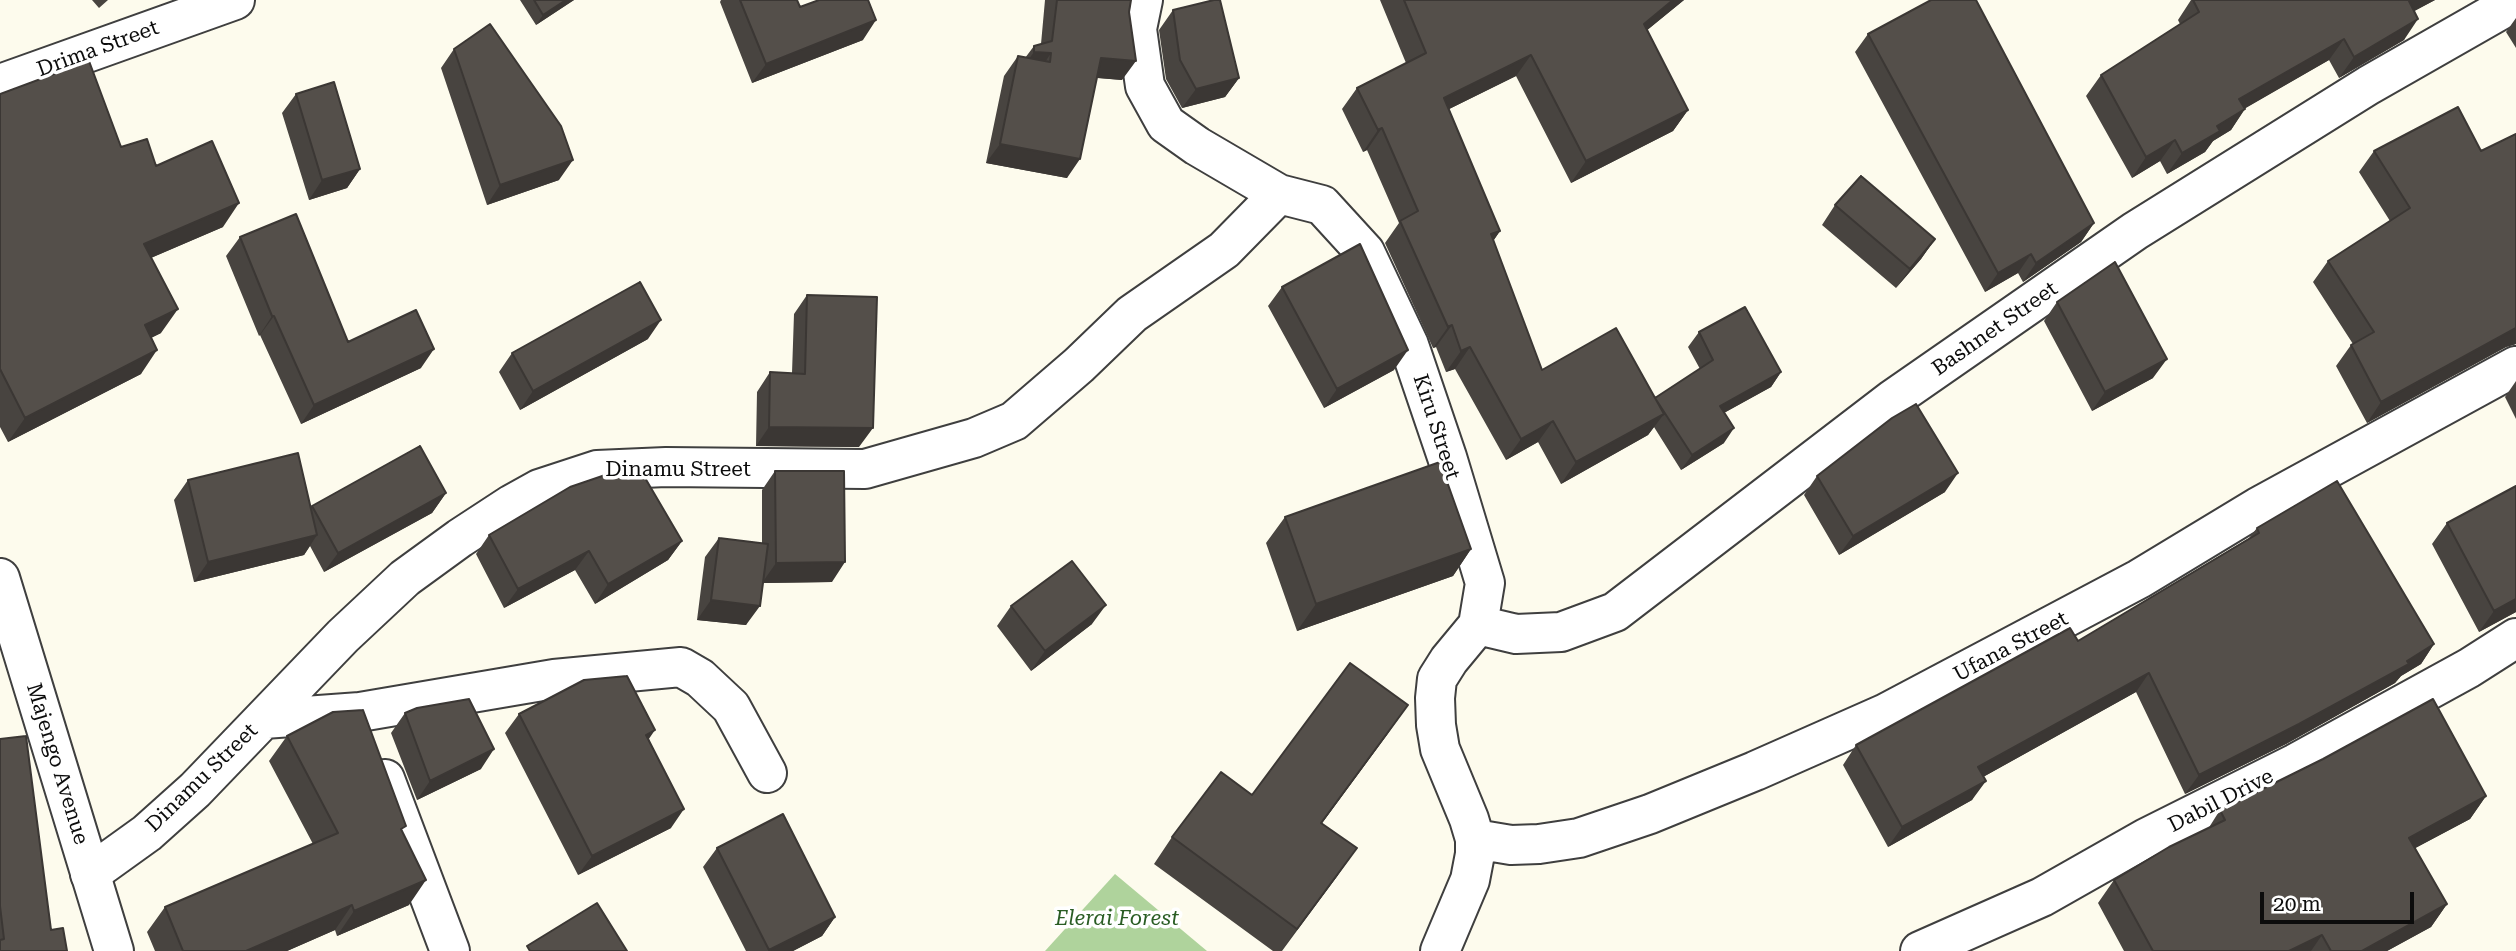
<!DOCTYPE html>
<html>
<head>
<meta charset="utf-8">
<style>
  body { margin:0 }
  #map { position:relative; width:2516px; height:951px; overflow:hidden; background:#fdfbed; font-family:"Roboto Serif",serif }
  canvas { display:block }
  .scale { position:absolute; left:2260px; top:892px; width:154px; height:32px; box-sizing:border-box; border:4px solid #0c0c0c; border-top:0; padding-left:9px; font-size:21px; line-height:24px; white-space:nowrap; color:#0c0c0c; -webkit-text-stroke:5px #fff; paint-order:stroke }
</style>
</head>
<body>
<div id="map">
<canvas width="2516" height="951"></canvas>
<div class="scale">20 m</div>
</div>
<script>
const c = document.querySelector('canvas').getContext('2d');
c.lineJoin = 'round';
function paint(path, color) {
  c.fillStyle = color;
  c.fill(path, 'evenodd');
}
function toPath(rows) {
  const path = new Path2D();
  for (const r of rows) {
    path.moveTo(r[0], r[1]);
    for (let i = 2; i < r.length; i += 2) path.lineTo(r[i], r[i + 1]);
  }
  return path;
}
function stroke(path, color, width, dash) {
  c.strokeStyle = color;
  c.lineWidth = width;
  c.lineCap = dash ? 'butt' : 'round';
  c.setLineDash(dash || []);
  c.stroke(path);
}
function label(font, color, halo, rows, align = 'center') {
  c.font = font + ' "Roboto Serif",serif';
  c.lineWidth = 7;
  c.setLineDash([]);
  c.textBaseline = 'middle';
  c.strokeStyle = halo;
  c.fillStyle = color;
  for (const [text, x, y, turn = 0] of rows) {
    c.save();
    c.translate(x, y);
    c.rotate((+turn || 0) * Math.PI / 180);
    c.textAlign = isNaN(turn) ? turn : align;
    if (halo) c.strokeText(text, 0, 0);
    c.fillText(text, 0, 0);
    c.restore();
  }
}
const forest = toPath([
  [1115,874,1207,951,1045,951]
]);
const minor = toPath([
  [1143,0,1137,29,1145,86,1166,124,1197,146,1279,194,1322,205,1365,252,1409,345,1447,457,1485,583,1478,625,1449,660,1437,679,1435,698,1436,725,1440,749,1469,819,1475,839,1475,854,1470,880,1440,951],
  [0,84,235,0],
  [1478,625,1516,634,1561,632,1615,612,1893,399,2135,231,2369,85,2516,1],
  [264,719,360,712,554,679,681,667,700,678,731,707,767,773],
  [385,779,450,951],
  [1475,839,1511,845,1539,844,1579,838,1650,814,1755,771,1884,714,2139,579,2258,507,2516,366],
  [90,874,147,833,195,790,343,636,405,578,460,538,512,504,539,489,597,470,666,467,865,469,974,438,1014,421,1079,365,1132,314,1224,250,1279,194],
  [1920,951,2042,897,2146,838,2296,763,2469,668,2516,638]
]);
const tertiary = toPath([
  [0,578,114,951]
]);
const wall = toPath([
  [92,0,108,0,99,8],
  [520,0,574,0,536,25],
  [721,0,797,0,800,7,863,40,752,83,720,2],
  [1045,0,1131,0,1122,80,1097,78,1067,178,986,163,1004,76,1018,56,1025,58,1034,46,1041,44],
  [1380,0,1684,0,1647,30,1688,110,1673,131,1571,183,1516,76,1449,109,1500,231,1493,241,1542,370,1655,398,1700,369,1688,347,1699,332,1781,372,1771,387,1724,413,1724,443,1681,470,1654,427,1648,435,1561,484,1538,442,1506,460,1455,369,1446,372,1436,347,1433,348,1385,243,1399,223,1367,150,1363,152,1342,109,1357,88,1406,63],
  [2191,0,2435,0,2414,11,2404,40,2339,78,2329,60,2245,108,2231,130,2213,141,2205,152,2167,174,2160,161,2132,178,2086,96,2101,75,2180,24,2178,20],
  [1173,10,1239,78,1225,97,1182,108,1166,79,1159,30],
  [2516,18,2516,48,2506,32],
  [1868,34,2094,223,2081,242,2023,282,2018,273,1985,292,1855,52],
  [454,49,559,180,487,205,441,68],
  [0,94,121,147,156,166,223,227,151,258,161,333,151,338,141,374,8,442,0,427],
  [296,94,360,169,347,188,309,200,282,113],
  [2374,151,2481,151,2516,344,2506,347,2367,423,2336,366,2351,345,2353,344,2313,282,2328,261,2390,221,2359,172],
  [1835,205,1935,239,1921,259,1896,288,1822,225],
  [240,237,348,342,421,368,301,424,260,335,259,336,226,256],
  [1282,287,1394,370,1324,408,1268,306],
  [807,295,859,447,756,446,757,392,770,372,792,373,794,314],
  [2057,302,2153,378,2092,411,2044,321],
  [648,339,520,410,499,372,512,353],
  [2516,381,2516,419,2505,397],
  [775,471,832,582,763,583,746,625,697,620,705,557,719,538,762,543,762,490],
  [1817,476,1945,492,1839,555,1804,495],
  [188,480,311,507,312,506,446,493,432,513,324,572,310,546,304,555,194,582,174,500],
  [1285,517,1471,549,1453,576,1297,631,1266,543],
  [2447,523,2516,612,2479,632,2432,544],
  [2257,528,2434,644,2421,664,2401,676,2395,683,2286,744,2185,794,2136,692,1983,777,1972,800,1888,847,1843,765,1856,745,2078,641,2249,538],
  [489,535,682,541,668,560,595,604,575,570,504,608,476,554],
  [1011,606,1092,624,1031,671,997,626],
  [405,713,481,769,417,800,391,733],
  [519,714,649,739,671,828,578,875,505,733],
  [1389,732,1322,823,1338,875,1282,951,1273,951,1154,864,1172,837,1252,795],
  [287,736,402,832,409,905,337,936,335,930,287,951,155,951,147,932,165,907,313,844,269,761],
  [0,739,51,930,0,951],
  [2486,796,2470,819,2415,848,2447,904,2431,927,2387,951,2124,951,2098,903,2114,880,2208,829,2220,810],
  [717,848,835,917,822,936,793,951,746,951,703,867]
]);
const shadedWall = toPath([
  [566,0,574,0,536,25,543,15],
  [1673,0,1684,0,1629,45,1644,24],
  [2410,0,2435,0,2394,22,2409,1],
  [2418,19,2404,40,2339,78,2354,57],
  [876,20,863,40,752,83,766,64],
  [2344,39,2329,60,2225,120,2239,99],
  [1034,52,1051,53,1038,73,1020,71],
  [1531,55,1516,76,1429,119,1444,98],
  [1101,58,1136,61,1122,80,1088,77],
  [1239,78,1225,97,1182,108,1196,89],
  [2245,109,2231,130,2213,141,2205,152,2167,174,2182,153,2217,126],
  [1688,110,1673,131,1571,183,1586,161],
  [1382,128,1367,150,1363,152,1378,130],
  [2175,140,2160,161,2132,178,2146,157],
  [1000,144,1080,159,1067,178,986,163],
  [573,160,559,180,487,205,500,185],
  [360,169,347,188,309,200,322,180],
  [239,203,223,227,127,268,144,244],
  [2094,223,2081,242,2023,282,2036,263],
  [1500,231,1485,253,1491,234],
  [1935,239,1921,259,1896,288,1910,269],
  [2031,254,2018,273,1985,292,1998,273],
  [178,309,161,333,128,349,145,325],
  [272,316,274,316,260,335,259,336],
  [661,320,648,339,520,410,533,391],
  [1452,325,1436,347,1433,348,1448,327],
  [2516,328,2516,344,2506,347,2367,423,2381,402],
  [1470,347,1455,369,1446,372,1461,351],
  [434,349,421,368,301,424,314,405],
  [157,350,141,374,8,442,25,418],
  [1408,350,1394,370,1324,408,1337,389],
  [2167,359,2153,378,2092,411,2105,392],
  [1781,372,1771,387,1709,421,1720,406],
  [1664,414,1648,435,1561,484,1576,462],
  [1553,421,1538,442,1506,460,1521,439],
  [769,427,873,428,859,447,756,446],
  [1734,428,1724,443,1681,470,1692,455],
  [1958,473,1945,492,1839,555,1853,536],
  [446,493,432,513,324,572,338,553],
  [317,535,304,555,194,582,208,562],
  [682,541,668,560,595,604,608,584],
  [1471,549,1453,576,1297,631,1316,604],
  [589,551,575,570,504,608,518,589],
  [845,562,832,582,762,583,776,563],
  [2516,599,2516,612,2479,632,2494,611],
  [711,600,760,606,746,625,697,620],
  [1106,605,1092,624,1031,671,1045,651],
  [2434,644,2421,664,2401,676,2395,683,2286,744,2185,794,2199,775,2407,661],
  [2149,673,2136,692,1965,787,1978,767],
  [1408,705,1389,732,1303,849,1321,823],
  [655,730,642,749,646,735],
  [494,749,481,769,417,800,430,781],
  [1986,781,1972,800,1888,847,1902,827],
  [2486,796,2470,819,2393,860,2409,838],
  [684,809,671,828,578,875,592,856],
  [1357,848,1338,875,1281,951,1297,929],
  [426,880,409,905,337,936,354,911],
  [2447,904,2431,927,2387,951,2362,951],
  [352,905,335,930,287,951,246,951],
  [835,917,822,936,793,951,769,951],
  [2322,935,2311,951,2289,951]
]);
const building = toPath([
  [534,0,566,0,543,15,534,0],
  [740,0,797,0,800,7,819,0,868,0,876,20,766,64,740,0],
  [1057,0,1131,0,1129,12,1136,61,1101,58,1080,159,1000,144,1018,56,1050,62,1051,53,1034,52,1034,46,1052,41,1057,0],
  [1214,0,1220,0,1239,78,1196,89,1180,60,1173,10,1214,0],
  [1404,0,1673,0,1644,24,1688,110,1586,161,1531,55,1444,98,1500,231,1491,234,1542,370,1616,328,1664,414,1576,462,1553,421,1521,439,1470,347,1461,351,1452,325,1448,327,1400,221,1418,211,1382,128,1378,130,1357,88,1426,53,1404,0],
  [1931,0,1976,0,2094,223,2036,263,2031,254,1998,273,1868,34,1931,0],
  [2193,0,2410,0,2409,1,2418,19,2354,57,2344,39,2239,99,2245,109,2217,126,2220,131,2182,153,2175,140,2146,157,2101,75,2199,12,2193,0],
  [490,24,561,126,573,160,500,185,454,49,490,24],
  [89,61,121,147,147,139,156,166,212,141,239,203,144,244,178,309,145,325,157,350,25,418,0,369,0,94,89,61],
  [334,82,360,169,322,180,296,94,334,82],
  [2458,107,2481,151,2516,134,2516,328,2381,402,2351,345,2374,332,2328,261,2410,208,2374,151,2458,107],
  [1861,176,1935,239,1910,269,1835,205,1861,176],
  [296,214,348,342,416,310,434,349,314,405,274,316,272,316,240,237,296,214],
  [1360,244,1408,350,1337,389,1282,287,1360,244],
  [2115,262,2167,359,2105,392,2057,302,2115,262],
  [640,282,661,320,533,391,512,353,640,282],
  [807,295,877,297,873,428,769,427,770,372,805,374,807,295],
  [1745,307,1781,372,1720,406,1734,428,1692,455,1655,398,1713,360,1699,332,1745,307],
  [1916,404,1958,473,1853,536,1817,476,1892,418,1916,404],
  [420,446,446,493,338,553,312,506,420,446],
  [298,453,317,535,208,562,188,480,298,453],
  [1440,462,1471,549,1316,604,1285,517,1440,462],
  [641,471,682,541,608,584,589,551,518,589,489,535,570,487,614,472,641,471],
  [775,471,844,471,845,562,776,563,775,471],
  [2337,481,2434,644,2407,661,2409,664,2299,724,2199,775,2149,673,1978,767,1986,781,1902,827,1856,745,2070,628,2078,641,2259,533,2257,528,2337,481],
  [2516,486,2516,599,2494,611,2447,523,2516,486],
  [719,538,768,544,760,606,711,600,719,538],
  [1072,561,1106,605,1045,651,1011,606,1072,561],
  [1350,663,1408,705,1321,823,1357,848,1297,929,1172,837,1221,772,1252,795,1350,663],
  [627,676,655,730,646,735,684,809,592,856,519,714,584,680,627,676],
  [469,699,494,749,430,781,405,713,417,708,469,699],
  [2433,699,2486,796,2409,838,2447,904,2362,951,2331,951,2322,935,2289,951,2153,951,2114,880,2169,847,2225,820,2220,810,2323,759,2433,699],
  [363,710,406,826,401,829,426,880,354,911,352,905,246,951,183,951,165,907,338,833,287,736,333,712,363,710],
  [26,736,51,930,63,928,67,951,0,951,0,940,4,939,0,906,0,739,26,736],
  [783,814,835,917,769,950,717,848,783,814],
  [597,903,627,951,530,951,527,946,597,903]
]);
const streetNames = [
  ["Drima Street",98,49,-20],
  ["Bashnet Street",1995,329,-35],
  ["Kiru Street",1436,427,72],
  ["Dinamu Street",678,470],
  ["Ufana Street",2011,647,-28],
  ["Majengo Avenue",57,764,73],
  ["Dinamu Street",202,778,-44],
  ["Dabil Drive",2221,801,-27]
];
const parkNames = [
  ["Elerai Forest",1117,919]
];
paint(forest, '#afd39c');
stroke(minor, '#3f3f3f', 42);
stroke(tertiary, '#3f3f3f', 42);
stroke(minor, '#fff', 38);
stroke(tertiary, '#fff', 38);
paint(wall, '#484440');
paint(shadedWall, '#3b3734');
paint(building, '#544f4a');
stroke(building, '#3b3734', 2);
label('21px', '#0c0c0c', '#fff', streetNames);
label('italic 21px', '#2a5d24', '#fff', parkNames);
</script>
</body>
</html>
